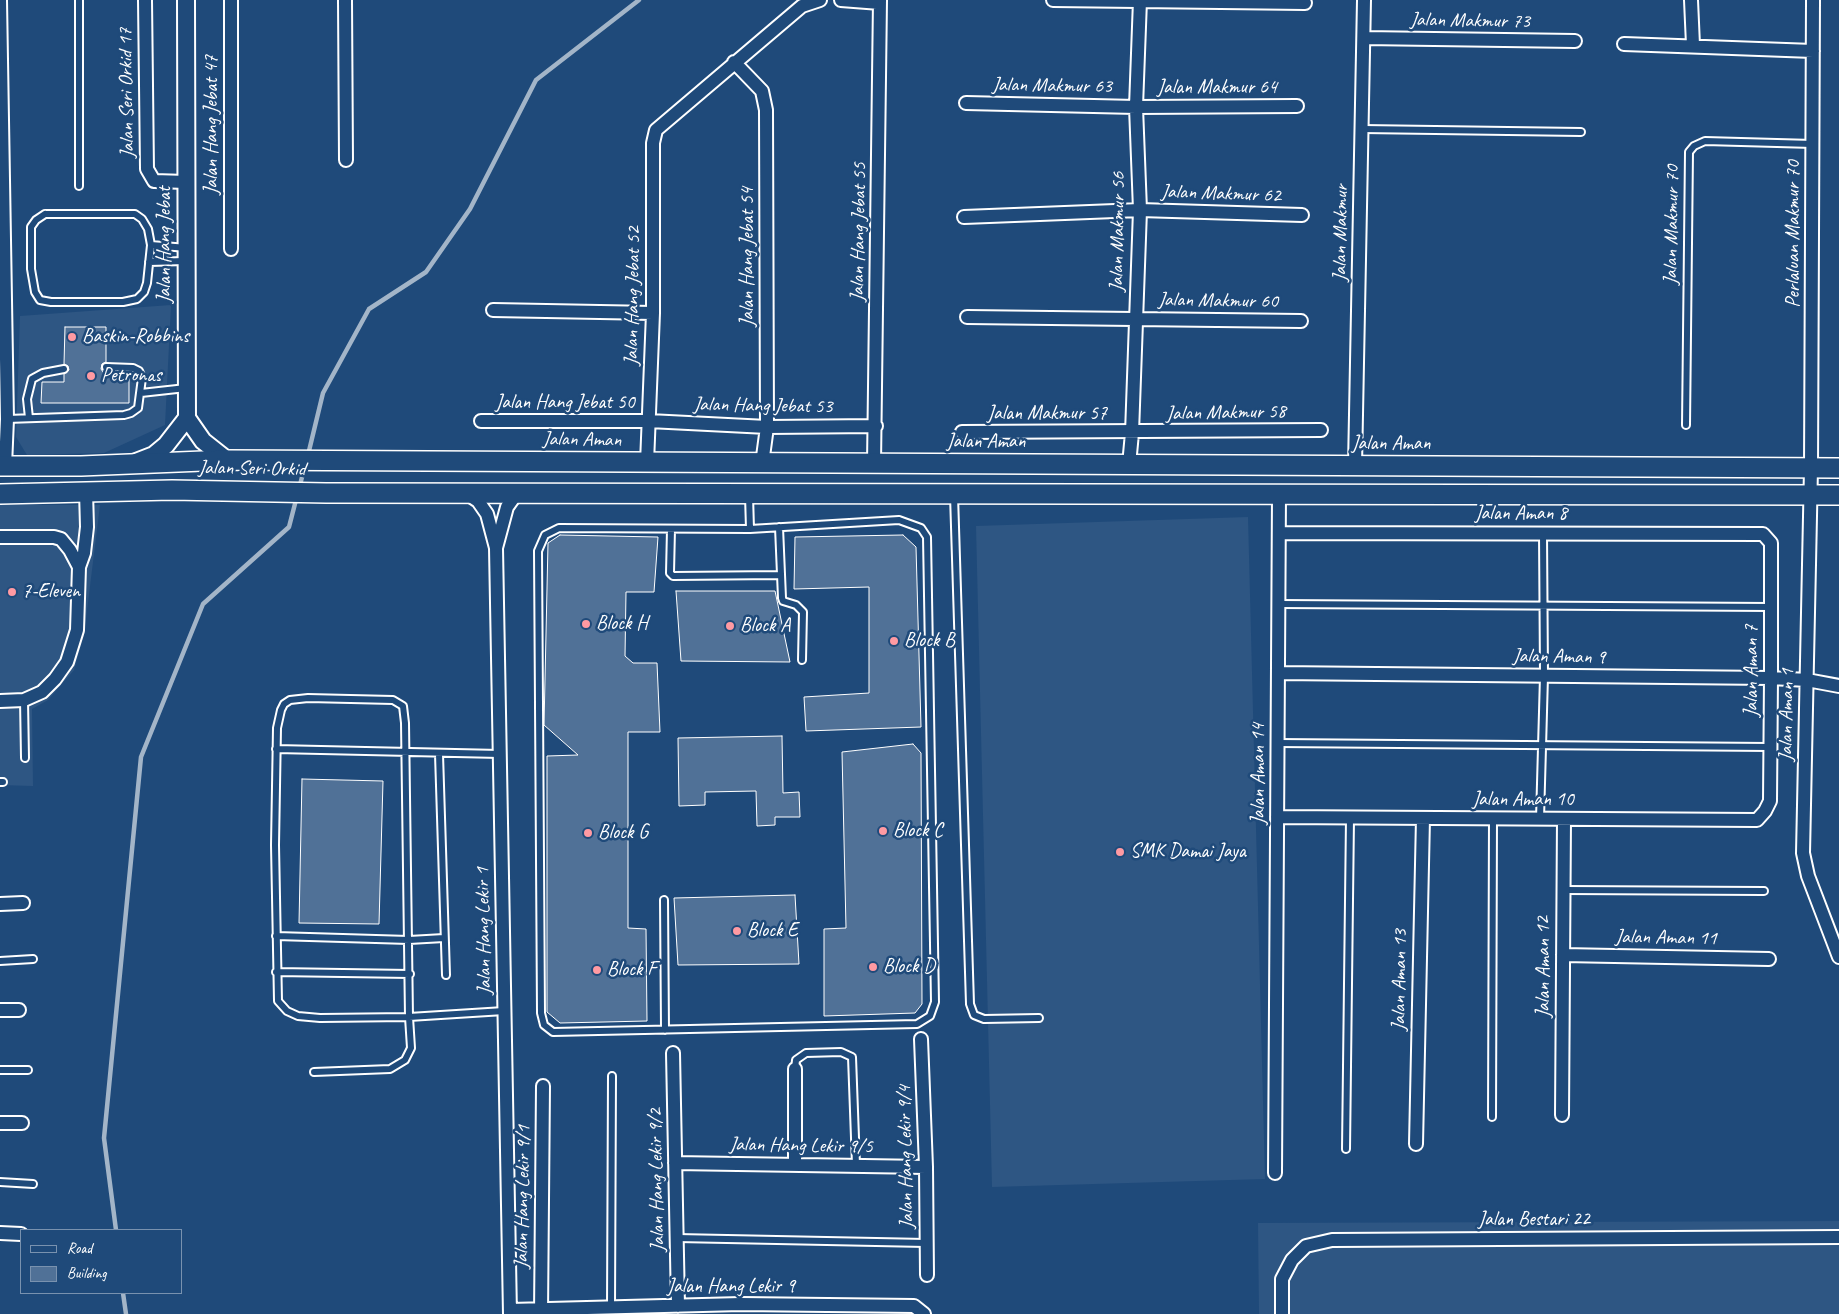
<!DOCTYPE html>
<html>
<head>
<meta charset="utf-8">
<style>
  body { margin:0 }
  #map { position:relative; width:1839px; height:1314px; overflow:hidden; background:#1f4a7a; font-family:Caveat,sans-serif }
  canvas { display:block }
  .legend { position:absolute; left:20px; top:1229px; width:162px; height:65px; box-sizing:border-box; background:#1f4a7a; border:1px solid #7992af; margin:0; padding:6px 9px; list-style:none; font-size:15px; color:#fff }
  .legend li { display:flex; align-items:center; gap:10px; height:25px }
  .legend b { width:25px; border:1px solid #7992af }
</style>
</head>
<body>
<div id="map">
<canvas width="1839" height="1314"></canvas>
<ul class="legend">
<li><b style="height:6px;background:#1f4a7a"></b>Road</li>
<li><b style="height:14px;background:#507197"></b>Building</li>
</ul>
</div>
<script>
const c = document.querySelector('canvas').getContext('2d');
c.lineJoin = 'round';
function paint(path, color) {
  c.fillStyle = color;
  c.fill(path, 'evenodd');
}
function toPath(rows) {
  const path = new Path2D();
  for (const r of rows) {
    path.moveTo(r[0], r[1]);
    for (let i = 2; i < r.length; i += 2) path.lineTo(r[i], r[i + 1]);
  }
  return path;
}
function stroke(path, color, width, dash) {
  c.strokeStyle = color;
  c.lineWidth = width;
  c.lineCap = dash ? 'butt' : 'round';
  c.setLineDash(dash || []);
  c.stroke(path);
}
function label(font, color, halo, rows, align = 'center') {
  c.font = font + ' Caveat,sans-serif';
  c.lineWidth = 5;
  c.setLineDash([]);
  c.textBaseline = 'middle';
  c.strokeStyle = halo;
  c.fillStyle = color;
  for (const [text, x, y, turn = 0] of rows) {
    c.save();
    c.translate(x, y);
    c.rotate((+turn || 0) * Math.PI / 180);
    c.textAlign = isNaN(turn) ? turn : align;
    if (halo) c.strokeText(text, 0, 0);
    c.fillText(text, 0, 0);
    c.restore();
  }
}
const built = toPath([
  [171,305,165,425,104,453,27,455,16,437,20,316],
  [0,505,100,505,84,635,74,670,48,700,32,709,33,786,0,785],
  [1248,517,1265,1179,992,1187,976,526],
  [1839,1221,1839,1314,1259,1314,1258,1223]
]);
const stream = toPath([
  [308,455,323,393,369,309,426,272,470,209,536,80,639,0],
  [299,489,305,465],
  [116,1230,104,1138,141,757,203,604,289,527,297,496],
  [123,1293,126,1314]
]);
const building = toPath([
  [65,327,106,327,106,362,102,364,101,369,105,375,129,375,129,403,41,403,42,382,64,382,64,374,69,370,68,366,64,364,65,327],
  [560,535,658,537,654,592,626,592,625,656,633,663,657,663,660,732,628,732,628,928,646,929,647,1021,560,1023,547,1012,547,756,578,755,544,725,548,543,560,535],
  [903,535,916,547,921,727,806,731,804,697,869,693,869,587,794,589,795,537,903,535],
  [676,591,775,591,790,662,681,661,676,591],
  [782,736,783,793,799,792,800,817,775,817,775,825,757,826,756,791,705,792,705,805,679,806,678,738,782,736],
  [913,744,921,753,922,1004,915,1013,824,1016,824,929,846,928,842,752,913,744],
  [302,779,383,781,379,924,299,923,302,779],
  [795,895,799,964,678,965,674,898,795,895]
]);
const service = toPath([
  [79,0,79,186],
  [1362,129,1581,132],
  [45,214,135,214,142,219,148,229,151,245,147,283,144,292,137,299,123,302,51,302,40,300,35,292,31,269,31,227,36,220,45,214],
  [151,245,187,248],
  [149,262,185,261],
  [141,393,186,388],
  [29,418,27,399,32,379,43,373,64,369],
  [7,419,124,415,131,413,138,408,142,378,139,371,133,368,106,367],
  [1686,425,1689,152,1694,146,1705,141,1813,144],
  [749,495,750,529],
  [954,495,970,1004,974,1015,984,1019,1039,1018],
  [899,520,921,528,927,537,935,1002,930,1016,917,1024,553,1032,544,1025,541,1013,538,551,545,535,559,528,750,529,899,520],
  [779,527,782,598,783,601,796,605,803,612,802,660],
  [671,529,670,573,673,576,780,575],
  [1279,604,1771,607],
  [24,700,25,758],
  [1277,743,1770,747],
  [276,749,500,754],
  [439,754,446,975],
  [0,782,3,782],
  [1540,819,1544,676,1543,533],
  [1564,890,1764,891],
  [664,900,665,1030],
  [276,936,409,940,444,938],
  [0,961,33,959],
  [276,972,410,974],
  [795,1069,796,1060,806,1053,841,1052,852,1057,856,1165],
  [0,1070,28,1070],
  [314,1072,390,1069,405,1060,411,1048,409,1017,405,723,403,706,393,700,308,698,290,700,284,704,281,710,277,728,275,845,278,1001,287,1011,298,1016,320,1018,409,1017,504,1011],
  [1492,1117,1493,818],
  [1346,1149,1350,818],
  [0,1182,33,1184],
  [677,1238,926,1243],
  [611,1307,612,1076]
]);
const minor = toPath([
  [0,0,7,419,5,466],
  [145,0,147,169,154,181,187,182],
  [231,0,231,249],
  [345,0,346,160],
  [841,0,880,3],
  [1053,0,1305,3],
  [1691,0,1693,45],
  [1813,0,1811,468,1803,853,1808,876,1839,957],
  [1364,38,1575,41],
  [1624,44,1813,51],
  [734,62,762,91,766,110,767,427,762,464],
  [966,103,1136,107,1297,106],
  [964,217,1140,210,1302,215],
  [493,310,653,313],
  [967,317,1301,321],
  [481,421,649,421,767,427,876,426],
  [962,432,1321,430],
  [647,463,653,313,653,143,656,130,802,6,820,0],
  [874,464,880,0],
  [1129,465,1132,433,1140,210,1136,107,1140,0],
  [1355,466,1364,0],
  [466,493,478,501,487,514,496,548,510,1314],
  [0,537,54,537,61,539,70,550,79,567],
  [496,548,507,507,517,493],
  [1278,673,1771,678,1807,680,1839,686],
  [0,701,24,700,42,692,55,679,67,662,77,630,79,567,84,553,87,527,86,491],
  [1277,817,1757,820,1765,811,1770,801,1771,678,1771,543,1763,534,1279,533],
  [0,904,23,903],
  [1563,955,1769,959],
  [0,1010,19,1010],
  [921,1039,926,1167,927,1275],
  [673,1053,678,1306],
  [795,1069,795,1165],
  [1562,1115,1564,819],
  [0,1123,22,1123],
  [1416,1144,1423,818],
  [675,1163,926,1167],
  [1275,1173,1279,495],
  [0,1233,21,1234],
  [510,1310,741,1304,914,1306,924,1314],
  [541,1314,543,1086],
  [1282,1314,1282,1279,1292,1260,1306,1246,1332,1240,1839,1237]
]);
const tertiary = toPath([
  [187,418,203,441,227,460],
  [136,462,154,455,166,445,187,418,186,0]
]);
const secondary = toPath([
  [0,466,81,466,227,460,1839,468],
  [0,494,172,490,326,493,1839,495]
]);
const markers = [
  [72,337,5,"#ff9aa2"],
  [91,376,5,"#ff9aa2"],
  [12,592,5,"#ff9aa2"],
  [586,624,5,"#ff9aa2"],
  [730,626,5,"#ff9aa2"],
  [894,641,5,"#ff9aa2"],
  [883,831,5,"#ff9aa2"],
  [588,833,5,"#ff9aa2"],
  [1120,852,5,"#ff9aa2"],
  [737,931,5,"#ff9aa2"],
  [873,967,5,"#ff9aa2"],
  [597,970,5,"#ff9aa2"]
];
const streetNames = [
  ["Jalan Makmur 73",1470,21,1],
  ["Jalan Makmur 63",1052,86,1],
  ["Jalan Makmur 64",1217,88],
  ["Jalan Seri Orkid 17",127,93,-91],
  ["Jalan Hang Jebat 47",212,125,-90],
  ["Jalan Makmur 62",1221,194,2],
  ["Jalan Makmur 70",1672,225,-89],
  ["Jalan Hang Jebat 55",859,232,-89],
  ["Jalan Makmur 56",1118,232,-89],
  ["Jalan Makmur",1341,233,-89],
  ["Perlaluan Makmur 70",1794,234,-90],
  ["Jalan Hang Jebat",165,245,-90],
  ["Jalan Hang Jebat 54",748,257,-90],
  ["Jalan Hang Jebat 52",633,296,-89],
  ["Jalan Makmur 60",1218,301,1],
  ["Jalan Hang Jebat 50",565,403],
  ["Jalan Hang Jebat 53",763,406,1],
  ["Jalan Makmur 58",1226,413,-1],
  ["Jalan Makmur 57",1047,414],
  ["Jalan Aman",582,440,1],
  ["Jalan Aman",986,442],
  ["Jalan Aman",1391,444],
  ["Jalan Seri Orkid",252,469,1],
  ["Jalan Aman 8",1521,514],
  ["Jalan Aman 9",1559,657,1],
  ["Jalan Aman 7",1752,671,-90],
  ["Jalan Aman 1",1787,715,-89],
  ["Jalan Aman 14",1259,774,-90],
  ["Jalan Aman 10",1523,800],
  ["Jalan Hang Lekir 1",484,931,-91],
  ["Jalan Aman 11",1666,938,1],
  ["Jalan Aman 12",1544,967,-90],
  ["Jalan Aman 13",1400,980,-89],
  ["Jalan Hang Lekir 9/5",801,1146,1],
  ["Jalan Hang Lekir 9/4",906,1157,-91],
  ["Jalan Hang Lekir 9/2",657,1180,-91],
  ["Jalan Hang Lekir 9/1",523,1197,-89],
  ["Jalan Bestari 22",1534,1220],
  ["Jalan Hang Lekir 9",731,1287]
];
const poiNames = [
  ["Baskin-Robbins",82,337],
  ["Petronas",101,376],
  ["7-Eleven",22,592],
  ["Block H",596,624],
  ["Block A",740,626],
  ["Block B",904,641],
  ["Block C",893,831],
  ["Block G",598,833],
  ["SMK Damai Jaya",1130,852],
  ["Block E",747,931],
  ["Block D",883,967],
  ["Block F",607,970]
];
paint(built, '#2e5683');
stroke(stream, '#a3b5c8', 4.5);
paint(building, '#507197');
stroke(building, '#fff', 1);
stroke(service, '#fff', 10);
stroke(minor, '#fff', 16);
stroke(tertiary, '#fff', 20);
stroke(secondary, '#fff', 22);
stroke(service, '#1f4a7a', 6);
stroke(minor, '#1f4a7a', 12);
stroke(tertiary, '#1f4a7a', 16);
stroke(secondary, '#1f4a7a', 19);
for (const [x, y, r, color] of markers) {
  const dot = new Path2D();
  dot.arc(x, y, r, 0, 2 * Math.PI);
  c.fillStyle = color;
  c.fill(dot);
  stroke(dot, '#1f4a7a', 2);
}
label('20px', '#fff', '#1f4a7a', streetNames);
label('20px', '#fff', '#1f4a7a', poiNames, 'left');
</script>
</body>
</html>
